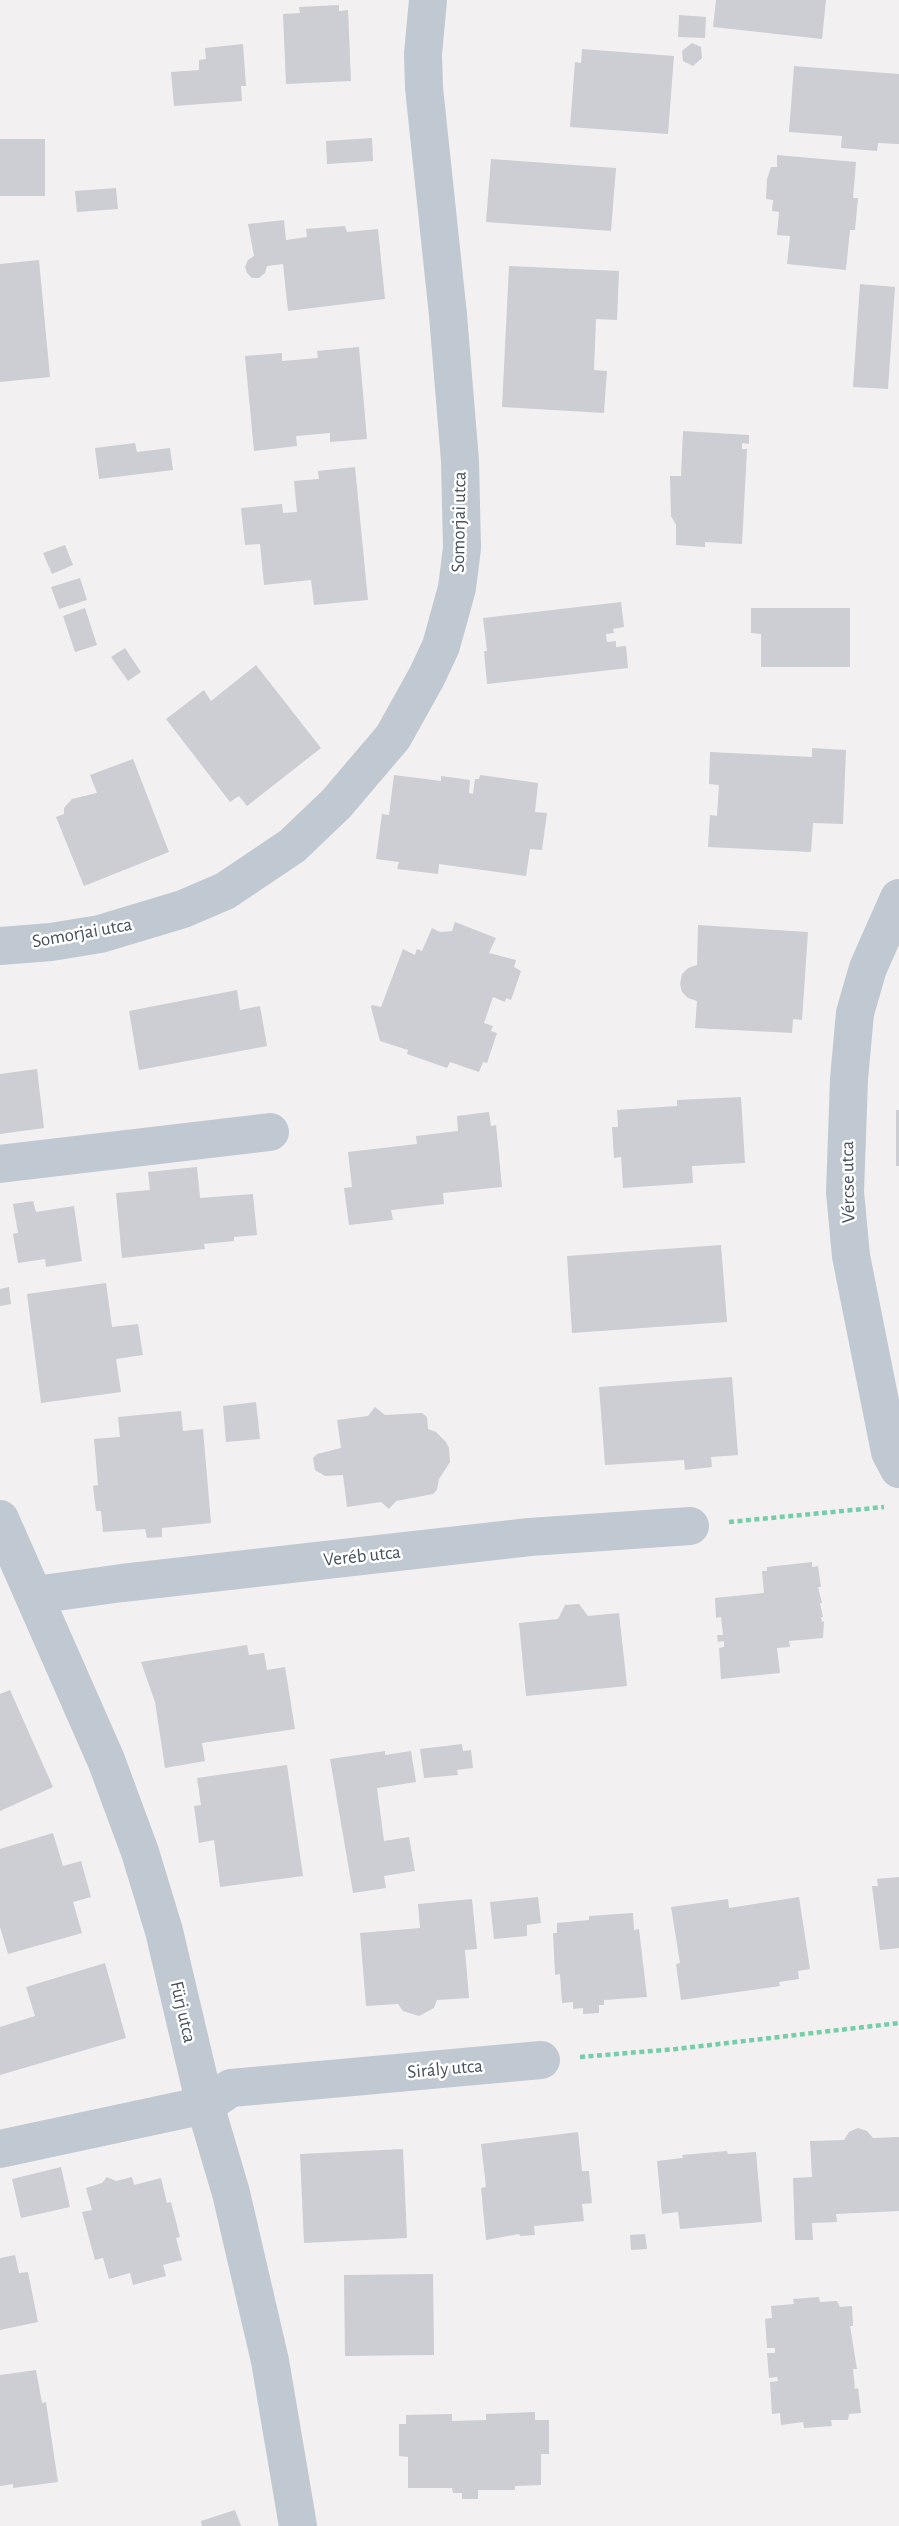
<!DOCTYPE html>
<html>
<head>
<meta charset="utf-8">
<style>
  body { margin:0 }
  canvas { display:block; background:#f2f0f0 }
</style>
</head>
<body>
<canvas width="899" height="2526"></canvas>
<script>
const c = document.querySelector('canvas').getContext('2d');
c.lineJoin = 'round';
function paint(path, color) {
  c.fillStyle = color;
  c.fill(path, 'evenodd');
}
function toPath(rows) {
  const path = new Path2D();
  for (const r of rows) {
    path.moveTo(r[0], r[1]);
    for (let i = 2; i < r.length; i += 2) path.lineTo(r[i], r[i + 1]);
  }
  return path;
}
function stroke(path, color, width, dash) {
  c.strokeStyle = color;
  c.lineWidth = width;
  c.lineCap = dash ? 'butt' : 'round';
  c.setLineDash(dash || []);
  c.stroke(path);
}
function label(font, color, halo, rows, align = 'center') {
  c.font = font + ' "Alegreya Sans",sans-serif';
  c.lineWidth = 5;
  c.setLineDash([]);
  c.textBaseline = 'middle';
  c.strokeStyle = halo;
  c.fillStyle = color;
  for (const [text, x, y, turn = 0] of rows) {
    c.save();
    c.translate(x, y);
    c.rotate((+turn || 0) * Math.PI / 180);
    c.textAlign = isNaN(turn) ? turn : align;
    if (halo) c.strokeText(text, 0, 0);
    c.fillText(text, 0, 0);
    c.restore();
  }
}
const building = toPath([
  [716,0,826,0,822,39,713,27],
  [339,5,339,11,348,10,351,81,286,84,283,14,300,13,299,7],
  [679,15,706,17,705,38,678,37],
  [692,43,701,47,702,58,693,66,683,61,682,51],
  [243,44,246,86,241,86,242,101,174,106,171,72,199,70,199,60,206,59,205,48],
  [582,49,674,56,668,134,570,127,575,62,581,63],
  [794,66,899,74,899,144,878,143,877,151,841,148,842,136,789,132],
  [372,138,373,161,327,164,326,141],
  [0,139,45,139,45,196,0,196],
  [777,155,856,162,853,198,858,198,855,230,850,230,846,270,787,264,790,236,777,235,779,212,772,211,773,200,766,199,767,179,771,167,777,167],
  [491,159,616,168,611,231,486,222],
  [116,188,118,209,77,212,75,191],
  [284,220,286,240,307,237,306,229,345,226,347,232,378,229,385,299,288,311,283,264,267,266,265,273,259,278,252,278,247,273,245,267,248,260,254,256,248,224],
  [39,260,50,377,0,382,0,264],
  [509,266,619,271,617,320,596,319,594,370,607,371,604,413,502,407],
  [860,284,895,287,888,389,853,387],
  [359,347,367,439,330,442,330,433,296,436,297,446,254,451,245,356,282,353,282,361,318,358,317,351],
  [683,431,749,435,749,444,742,443,742,449,747,449,742,544,705,542,705,547,676,545,676,525,671,516,670,476,681,476],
  [135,443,137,452,170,448,173,470,99,479,95,448],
  [355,467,368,600,314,605,311,580,264,585,260,544,245,545,241,508,282,504,283,513,297,512,294,481,319,479,318,471],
  [65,545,73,565,52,574,43,553],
  [80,578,87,600,59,609,51,587],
  [621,602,624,627,613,629,614,633,606,634,607,642,616,641,616,647,626,646,628,668,487,684,484,651,487,651,483,618],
  [85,608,97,645,75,652,63,616],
  [751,608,850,608,850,667,761,667,761,634,751,633],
  [125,648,141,672,128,681,111,657],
  [256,665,321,748,247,806,239,796,230,802,166,719,204,690,211,701],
  [812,748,846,750,843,824,813,823,811,852,708,847,710,815,717,816,719,785,709,784,710,752,812,757],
  [133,759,169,852,84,886,56,817,64,814,64,808,72,799,97,793,90,775],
  [394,775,441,781,441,776,470,780,469,793,473,794,475,779,479,779,480,775,538,783,535,812,547,813,542,850,530,849,526,876,439,864,438,874,397,869,399,862,376,859,382,814,389,815],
  [455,922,496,938,489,953,516,960,514,967,521,971,511,1000,506,998,505,1002,493,997,484,1023,493,1026,491,1031,497,1033,487,1063,483,1062,479,1072,450,1062,447,1068,407,1054,408,1050,380,1041,371,1007,372,1005,381,1007,403,949,415,955,417,949,422,951,432,928,440,932,452,931],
  [698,925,808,932,802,1020,793,1019,792,1033,695,1028,697,1001,688,998,682,992,680,984,682,974,688,968,697,965],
  [237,990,240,1010,260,1006,267,1046,139,1070,129,1011],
  [37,1069,44,1128,0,1134,0,1074],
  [741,1097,745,1163,692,1166,693,1183,623,1188,621,1157,614,1158,612,1127,618,1127,617,1110,677,1106,677,1100],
  [896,1110,899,1110,899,1166,896,1166],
  [489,1112,491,1126,496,1125,502,1187,443,1193,444,1204,391,1210,393,1220,349,1225,344,1188,352,1187,348,1152,417,1144,416,1136,458,1131,457,1116],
  [197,1167,200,1198,253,1194,257,1235,234,1237,234,1241,204,1244,205,1249,122,1258,116,1193,150,1190,148,1172],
  [33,1201,36,1212,74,1206,82,1261,46,1267,45,1259,18,1263,13,1234,18,1233,13,1204],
  [721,1245,727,1322,572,1333,567,1256],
  [106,1283,112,1327,138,1324,143,1355,116,1359,121,1392,41,1403,27,1294],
  [9,1287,11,1304,0,1306,0,1289],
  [732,1377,738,1455,711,1457,712,1467,685,1470,684,1460,605,1465,599,1387],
  [256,1402,260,1439,226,1442,223,1406],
  [375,1407,385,1415,422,1413,427,1417,428,1429,436,1432,446,1442,449,1448,450,1462,439,1479,437,1490,433,1494,396,1501,389,1509,381,1502,347,1507,343,1475,325,1476,315,1470,313,1458,317,1454,341,1448,337,1420,368,1416],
  [181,1411,183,1431,203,1429,211,1523,162,1528,162,1537,147,1538,145,1529,103,1532,101,1511,96,1511,93,1486,98,1485,94,1439,120,1437,118,1417],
  [812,1562,812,1567,818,1566,821,1587,818,1587,822,1603,820,1603,823,1617,821,1617,822,1622,824,1621,823,1638,789,1641,790,1647,777,1648,780,1673,721,1679,719,1648,724,1647,724,1641,718,1642,717,1635,723,1635,721,1617,716,1618,715,1598,764,1593,762,1571,767,1571,767,1567],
  [579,1604,588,1616,619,1613,627,1686,526,1696,519,1623,558,1619,565,1605],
  [247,1645,249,1655,264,1653,267,1670,285,1667,295,1729,202,1743,205,1761,165,1768,155,1702,141,1662],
  [10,1690,53,1787,0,1811,0,1694],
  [462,1744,463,1751,471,1750,473,1768,457,1770,458,1775,424,1778,420,1749],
  [385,1751,385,1755,411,1751,416,1782,377,1788,384,1841,409,1837,415,1871,384,1876,386,1888,353,1893,330,1759],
  [287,1765,303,1876,220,1887,214,1840,199,1843,194,1806,201,1805,197,1778],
  [53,1833,63,1866,81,1861,91,1897,73,1902,82,1933,8,1954,0,1927,0,1849],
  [899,1877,899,1948,880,1950,872,1886,878,1886,877,1879],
  [538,1897,541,1923,527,1925,527,1936,494,1939,490,1902],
  [799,1897,810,1969,798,1971,799,1979,779,1982,780,1986,681,2000,676,1964,680,1963,671,1907,728,1899,729,1908],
  [472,1899,477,1949,465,1950,469,1998,437,2000,434,2008,419,2016,403,2011,398,2004,366,2006,360,1933,420,1928,418,1904],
  [633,1913,634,1930,639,1929,647,1997,604,2000,604,2005,599,2005,599,2013,583,2014,583,2008,573,2009,573,2002,562,2003,560,1974,555,1975,553,1933,557,1933,557,1923,589,1920,589,1916],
  [105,1963,126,2038,0,2075,0,2027,35,2016,26,1987],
  [858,2128,867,2131,873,2138,899,2137,899,2211,836,2214,837,2222,812,2223,813,2240,795,2240,793,2178,812,2177,810,2141,844,2140,849,2132],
  [578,2132,582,2171,589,2171,592,2203,582,2204,584,2221,534,2226,535,2235,520,2236,519,2234,486,2240,481,2188,486,2187,481,2144],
  [403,2149,407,2238,304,2243,300,2154],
  [727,2151,728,2154,756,2152,762,2222,680,2229,678,2212,662,2214,657,2161,683,2158,682,2155],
  [61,2167,70,2207,21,2218,12,2179],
  [107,2177,116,2181,132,2177,134,2185,161,2178,167,2203,171,2202,180,2237,176,2238,182,2260,163,2265,166,2276,133,2285,130,2273,109,2279,103,2258,95,2260,82,2212,92,2210,86,2188,102,2183],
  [645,2234,647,2249,631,2250,630,2235],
  [15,2255,19,2273,28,2272,38,2322,0,2330,0,2258],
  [433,2274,434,2355,345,2356,344,2275],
  [819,2297,820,2302,837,2301,840,2307,852,2306,853,2326,850,2326,857,2369,853,2369,855,2389,858,2388,861,2413,849,2414,848,2420,831,2420,832,2426,804,2428,803,2422,781,2425,780,2413,772,2414,770,2382,778,2381,777,2377,769,2378,767,2353,775,2353,775,2348,767,2348,765,2319,772,2318,771,2306,794,2304,793,2299],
  [36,2370,42,2403,46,2402,58,2482,13,2488,13,2484,0,2486,0,2375],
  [535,2412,535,2420,549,2420,549,2454,541,2454,541,2485,515,2486,515,2490,478,2490,478,2499,462,2499,462,2493,453,2493,452,2488,408,2488,408,2457,399,2456,399,2424,406,2424,406,2415,452,2414,452,2421,486,2420,486,2414],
  [235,2510,241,2526,202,2526,201,2521]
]);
const path = toPath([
  [729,1522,884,1507],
  [580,2057,676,2049,899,2023]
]);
const minor = toPath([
  [899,898,868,968,855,1013,849,1079,845,1192,851,1256,890,1452,899,1469],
  [0,946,51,942,100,934,183,909,225,891,292,846,336,804,393,737,427,676,441,646,457,588,462,548,460,461,448,315,424,88,423,54,428,0],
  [0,1164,270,1132],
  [0,1519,106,1760,140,1852,164,1931,205,2105,231,2193,270,2361,298,2526],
  [35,1595,122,1583,530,1537,690,1526],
  [0,2149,205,2105,231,2088,541,2060]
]);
const streetNames = [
  ["Somorjai utca",459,522,-89],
  ["Somorjai utca",82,933,-10],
  ["Vércse utca",848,1182,-91],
  ["Veréb utca",362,1556,-6],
  ["Fürj utca",183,2012,77],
  ["Sirály utca",445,2069,-5]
];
paint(building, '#ccced4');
stroke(path, '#76cea9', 4.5, [5, 3.5]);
stroke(minor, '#c0c9d1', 38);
label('19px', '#47515d', '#fff', streetNames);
</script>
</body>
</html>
